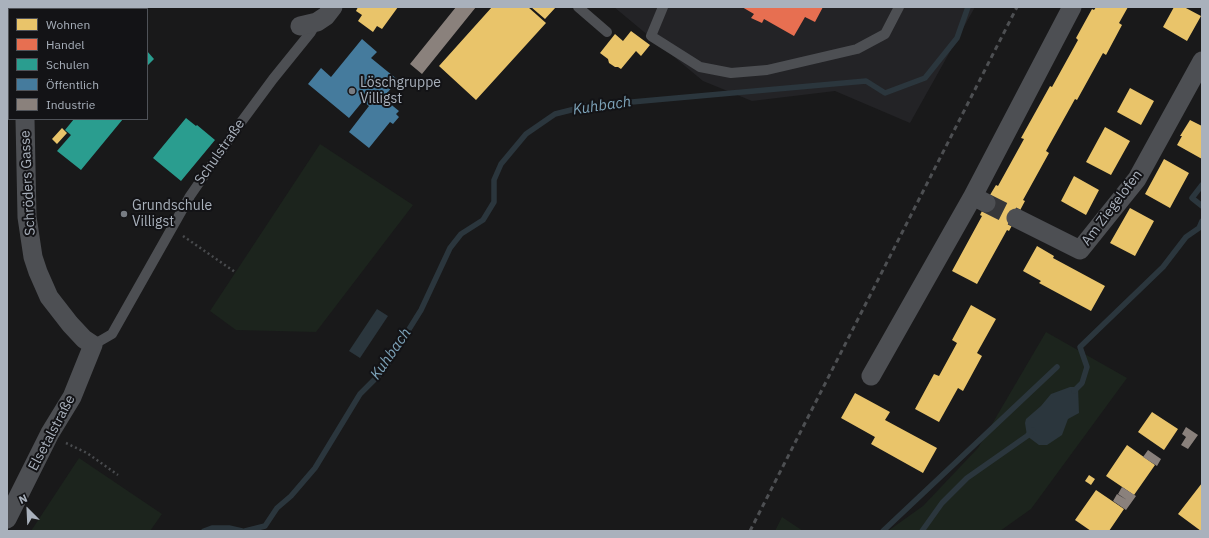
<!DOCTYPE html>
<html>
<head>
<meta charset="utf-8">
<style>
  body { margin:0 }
  #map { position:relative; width:1209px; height:538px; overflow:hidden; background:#19191a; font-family:"IBM Plex Sans",sans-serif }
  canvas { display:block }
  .frame { position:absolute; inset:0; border:8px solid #a9b1bc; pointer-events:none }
  .legend { position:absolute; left:8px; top:8px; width:140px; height:112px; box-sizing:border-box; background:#131316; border:1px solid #4f5258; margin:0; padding:5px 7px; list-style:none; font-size:12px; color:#a9b1bc }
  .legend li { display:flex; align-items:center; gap:8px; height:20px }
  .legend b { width:20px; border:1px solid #4f5258 }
  .north { position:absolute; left:8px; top:490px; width:40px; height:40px; -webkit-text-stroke:3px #131316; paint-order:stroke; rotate:336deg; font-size:11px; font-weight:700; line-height:16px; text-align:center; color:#a9b1bc }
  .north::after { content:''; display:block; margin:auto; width:14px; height:18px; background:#a9b1bc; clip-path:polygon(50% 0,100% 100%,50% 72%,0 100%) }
</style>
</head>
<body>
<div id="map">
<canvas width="1209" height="538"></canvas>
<div class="frame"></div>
<ul class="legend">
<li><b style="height:11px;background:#e9c46a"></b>Wohnen</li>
<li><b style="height:11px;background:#e76f51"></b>Handel</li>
<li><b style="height:11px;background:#2a9d8f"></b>Schulen</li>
<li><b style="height:11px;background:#457b9d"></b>Öffentlich</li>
<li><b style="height:11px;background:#8a817c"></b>Industrie</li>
</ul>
<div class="north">N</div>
</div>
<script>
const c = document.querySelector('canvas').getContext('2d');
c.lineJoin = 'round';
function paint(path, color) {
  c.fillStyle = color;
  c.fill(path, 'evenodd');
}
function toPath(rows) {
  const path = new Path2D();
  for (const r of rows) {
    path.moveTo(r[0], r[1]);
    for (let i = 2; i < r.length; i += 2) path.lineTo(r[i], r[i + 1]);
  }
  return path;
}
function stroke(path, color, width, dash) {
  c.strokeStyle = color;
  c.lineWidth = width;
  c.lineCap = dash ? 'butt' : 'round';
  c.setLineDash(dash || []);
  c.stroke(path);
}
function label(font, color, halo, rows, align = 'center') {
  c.font = font + ' "IBM Plex Sans",sans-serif';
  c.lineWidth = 4;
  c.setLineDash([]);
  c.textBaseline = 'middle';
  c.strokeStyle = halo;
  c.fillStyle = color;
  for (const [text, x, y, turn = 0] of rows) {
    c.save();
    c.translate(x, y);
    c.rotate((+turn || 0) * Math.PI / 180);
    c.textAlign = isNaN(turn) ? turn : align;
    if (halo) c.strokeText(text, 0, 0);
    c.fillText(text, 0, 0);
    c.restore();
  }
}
const built = toPath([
  [614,7,975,7,910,123,835,91,752,101,703,81]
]);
const green = toPath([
  [320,144,413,205,316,332,236,330,210,311],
  [1046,332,1127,378,1031,509,1000,531,888,531,923,506,978,448],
  [79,458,162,514,150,531,31,531],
  [782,517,803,531,775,531]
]);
const water = toPath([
  [377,309,388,316,360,358,349,351],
  [1070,387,1078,387,1079,413,1068,419,1062,435,1047,445,1039,445,1027,436,1025,423,1026,419,1041,406,1051,394]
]);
const homes = toPath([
  [358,7,398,7,382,29,377,26,373,32,358,21,362,15,356,11],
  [492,7,528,7,546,23,476,100,439,66],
  [531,7,556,7,545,19],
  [1096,7,1128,7,1119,23,1122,25,1106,55,1103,53,1077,100,1075,99,1046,151,1049,153,1023,200,1025,201,1009,231,1007,230,977,284,952,271,982,216,980,215,990,195,996,185,998,186,1024,139,1021,138,1050,86,1052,87,1078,40,1076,38,1092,9,1094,10],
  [1174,7,1184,7,1201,16,1187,41,1163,27],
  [631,31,650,45,641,56,636,51,621,69,618,67,615,67,609,63,608,59,600,53,615,34,623,41],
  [1130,88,1154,101,1141,125,1117,112],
  [1190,120,1202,126,1202,159,1177,145,1182,136,1180,136],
  [1105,127,1130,141,1111,175,1086,162],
  [62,128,67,133,57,144,52,139],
  [1164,159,1189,173,1170,208,1145,194],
  [1074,176,1099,190,1086,215,1061,201],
  [1130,208,1154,221,1135,256,1110,243],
  [1037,246,1054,256,1053,258,1105,286,1091,311,1039,283,1041,281,1023,271],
  [971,305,996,319,977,353,982,356,963,391,958,388,939,422,915,409,934,374,939,376,957,343,952,340],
  [855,393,890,412,885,420,937,448,923,473,871,444,875,437,841,418],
  [1152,412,1178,429,1164,450,1138,432],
  [1127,445,1155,465,1134,495,1106,476],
  [1089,475,1095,479,1091,485,1085,481],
  [1202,483,1202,531,1201,531,1178,514],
  [1096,490,1124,509,1109,531,1091,531,1075,520]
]);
const shops = toPath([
  [742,7,823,7,815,22,805,17,794,36,764,19,762,23,751,18,754,14]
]);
const schools = toPath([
  [64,7,103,7,105,9,66,9],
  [147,51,154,59,147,66],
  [186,118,196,126,197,125,215,140,181,181,153,158],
  [74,119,123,119,81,170,57,151,71,135,65,130]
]);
const public = toPath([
  [362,39,377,52,371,58,398,80,383,98,399,111,396,114,399,117,393,124,390,122,369,148,349,132,369,106,363,101,349,118,308,84,321,68,331,77]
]);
const industry = toPath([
  [456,7,476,7,422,74,410,64],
  [1186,427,1198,435,1188,449,1181,445,1186,437,1182,434],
  [1148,450,1161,459,1157,466,1143,457],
  [1122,487,1136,496,1126,510,1113,501,1117,494,1127,500,1118,494]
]);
const stream = toPath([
  [1202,185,1192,198,1202,206],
  [1074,391,1082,383,1087,367,1080,347,1163,267,1186,237,1199,228,1202,221],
  [204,531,212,528,229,528,242,531],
  [245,531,265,526,277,508,291,496,315,468,360,394,383,371,421,310,450,248,461,234,483,220,494,202,494,180,501,164,526,134,555,114,587,106,866,81,885,93,925,78,957,38,968,7],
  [883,531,1057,367],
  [922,531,942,503,967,478,1027,436,1033,430]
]);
const minorTunnel = toPath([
  [986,203,1016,218]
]);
const path = toPath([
  [183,236,235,272],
  [66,443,87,453,118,475]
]);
const service = toPath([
  [578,7,607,32],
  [663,7,651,36,700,67,731,73,767,70,857,49,885,34,899,7],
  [93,345,112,334,190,196,239,125,273,79,311,32,317,22]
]);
const minor = toPath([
  [16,7,16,9],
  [300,26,317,22,326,16,333,7],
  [973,196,1072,7],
  [1016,218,1080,250,1137,179,1202,61],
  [871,376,973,196,986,203],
  [7,519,50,433,72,397,93,345,84,339,70,324,49,297,38,272,33,257,27,217,25,119]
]);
const rail = toPath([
  [750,531,1017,7]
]);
const markers = [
  [352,91,4,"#777c83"],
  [124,214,4,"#777c83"]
];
const poiNames = [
  ["Löschgruppe",360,83],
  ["Villigst",360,99],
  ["Grundschule",132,206],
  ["Villigst",132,222]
];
const streetNames = [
  ["Schulstraße",220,152,-55],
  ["Schröders Gasse",28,183,-93],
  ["Am Ziegelofen",1112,208,-53],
  ["Elsetalstraße",52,433,-62]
];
const waterNames = [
  ["Kuhbach",602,106,-8],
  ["Kuhbach",391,354,-55]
];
paint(built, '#232326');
paint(green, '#1c241d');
paint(water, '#2b363d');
paint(homes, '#e9c46a');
paint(shops, '#e76f51');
paint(schools, '#2a9d8f');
paint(public, '#457b9d');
paint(industry, '#8a817c');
stroke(stream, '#2b363d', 5.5);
stroke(minorTunnel, '#36373a', 19, [19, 10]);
stroke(path, '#494b4e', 2.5, [2, 3]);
stroke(service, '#4d4f53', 10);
stroke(minor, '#4d4f53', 19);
stroke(rail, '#4d4f52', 3, [5, 4]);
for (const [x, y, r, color] of markers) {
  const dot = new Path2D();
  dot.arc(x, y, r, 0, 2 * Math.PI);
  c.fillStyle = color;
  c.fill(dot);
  stroke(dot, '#131316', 1.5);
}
label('14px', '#a9b1bc', '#131316', poiNames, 'left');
label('14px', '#a9b1bc', '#131316', streetNames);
label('italic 15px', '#7da3b9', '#131316', waterNames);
</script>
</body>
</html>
